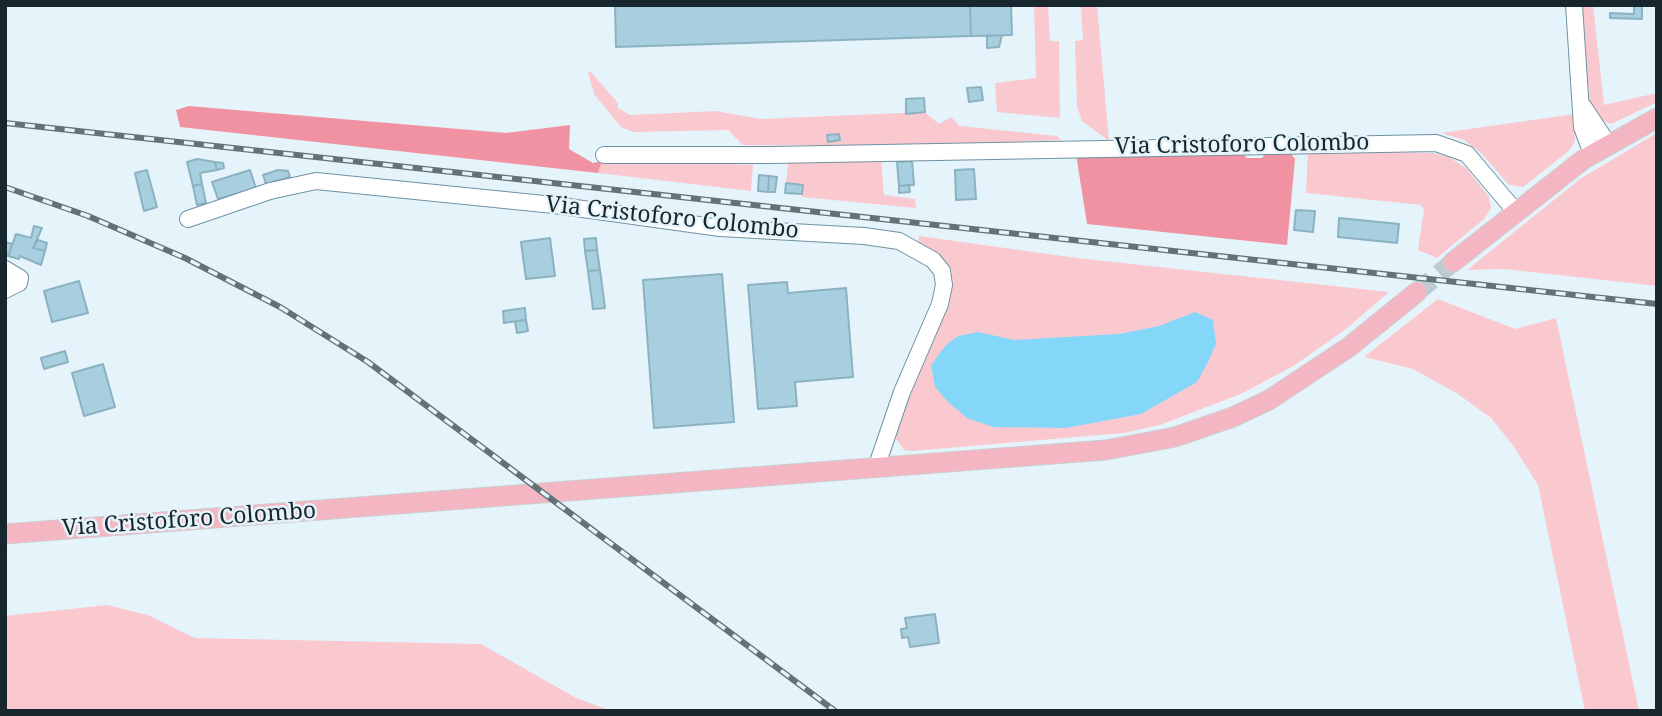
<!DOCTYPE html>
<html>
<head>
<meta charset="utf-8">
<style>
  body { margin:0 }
  #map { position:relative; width:1662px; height:716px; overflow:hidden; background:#e5f4fb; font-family:"Noto Serif",serif }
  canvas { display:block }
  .frame { position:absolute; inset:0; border:7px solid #18272e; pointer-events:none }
</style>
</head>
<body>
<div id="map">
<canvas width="1662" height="716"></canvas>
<div class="frame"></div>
</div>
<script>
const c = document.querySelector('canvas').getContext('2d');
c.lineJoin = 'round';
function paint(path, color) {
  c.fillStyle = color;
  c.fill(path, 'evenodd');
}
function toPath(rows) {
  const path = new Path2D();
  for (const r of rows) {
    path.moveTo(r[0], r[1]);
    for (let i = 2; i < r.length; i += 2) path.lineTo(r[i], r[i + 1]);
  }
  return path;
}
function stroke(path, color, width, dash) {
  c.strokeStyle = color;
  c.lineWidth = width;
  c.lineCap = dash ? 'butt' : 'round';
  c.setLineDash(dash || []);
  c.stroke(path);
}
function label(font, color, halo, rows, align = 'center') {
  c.font = font + ' "Noto Serif",serif';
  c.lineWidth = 5;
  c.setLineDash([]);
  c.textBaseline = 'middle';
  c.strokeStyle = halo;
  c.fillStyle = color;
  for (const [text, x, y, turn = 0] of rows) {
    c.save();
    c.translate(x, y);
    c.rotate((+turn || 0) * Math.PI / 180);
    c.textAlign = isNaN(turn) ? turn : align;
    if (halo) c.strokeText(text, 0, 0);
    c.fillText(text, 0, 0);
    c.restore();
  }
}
const green = toPath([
  [1034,5,1048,5,1050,41,1059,41,1060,118,997,112,995,83,1036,78],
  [1081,5,1097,5,1109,141,1082,121,1077,106,1075,41,1083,40],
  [1581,5,1593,5,1604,105,1657,93,1657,102,1611,124,1602,120,1590,105],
  [590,71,618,103,618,108,630,115,716,111,760,119,925,112,939,124,951,117,960,126,1057,136,1061,140,907,146,743,145,728,130,633,132,621,127,594,94,588,72],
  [1575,114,1575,141,1570,150,1523,187,1509,185,1482,154,1464,140,1441,133],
  [1657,133,1657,286,1504,269,1467,270,1580,179],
  [1308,150,1434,153,1449,157,1466,168,1489,197,1491,208,1484,219,1437,258,1418,250,1424,210,1421,205,1306,193],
  [727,158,738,165,753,164,751,191,598,173,602,161],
  [881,160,884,195,915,199,916,208,802,197,803,185,786,183,788,163],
  [919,236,1077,258,1389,292,1346,329,1295,365,1243,393,1160,425,1124,433,912,451,904,450,896,439,897,431,948,287,918,246],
  [1438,299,1515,329,1556,318,1639,711,1585,711,1538,485,1512,444,1491,418,1458,394,1413,369,1364,357],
  [107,605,148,615,195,638,481,644,576,698,612,711,5,711,5,616]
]);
const forest = toPath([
  [189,106,506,133,570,125,569,149,593,163,602,161,598,173,180,127,176,110],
  [1240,151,1247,158,1262,158,1267,151,1289,151,1295,159,1287,245,1087,224,1076,154]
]);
const water = toPath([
  [1195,312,1213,320,1216,344,1208,362,1197,382,1141,414,1066,428,993,427,967,418,949,403,935,387,931,365,946,345,958,336,978,332,1014,340,1119,334,1159,326]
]);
const building = toPath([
  [615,5,970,5,971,36,616,47,615,5],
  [970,5,1011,5,1012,35,971,36,970,5],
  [1634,5,1642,5,1642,19,1610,18,1610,13,1634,14,1634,5],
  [1002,35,999,47,987,48,987,36,1002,35],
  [981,87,983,100,969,102,967,88,981,87],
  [924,98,925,112,906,114,906,99,924,98],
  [839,134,840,140,828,142,827,135,839,134],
  [197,159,215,162,217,170,200,173,202,184,193,186,187,162,197,159],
  [912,161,914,185,899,186,897,162,912,161],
  [215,162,223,163,224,168,217,170,215,162],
  [974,169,976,199,956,200,955,170,974,169],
  [147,170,157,207,144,211,135,173,147,170],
  [250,170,256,188,218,199,212,182,250,170],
  [278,170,288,171,290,177,266,184,263,175,278,170],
  [759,175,769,176,768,192,758,191,759,175],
  [769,176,777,177,775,192,768,192,769,176],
  [786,183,803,185,802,194,785,193,786,183],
  [202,184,206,203,197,205,193,186,202,184],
  [909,185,910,192,899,193,899,186,909,185],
  [1296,210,1315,211,1313,232,1294,230,1296,210],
  [1339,218,1399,224,1397,243,1338,237,1339,218],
  [34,226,42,228,33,248,45,251,41,265,20,256,19,259,8,256,16,234,31,238,34,226],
  [550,238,555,276,526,279,521,242,550,238],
  [596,238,597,250,585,251,584,239,596,238],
  [38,240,47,243,45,251,33,248,38,240],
  [5,242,12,244,9,255,5,254,5,242],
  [597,250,600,270,588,271,585,251,597,250],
  [600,270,605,308,593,309,588,271,600,270],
  [722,274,734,422,654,428,643,280,722,274],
  [79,281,88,313,52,322,44,291,79,281],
  [787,282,788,293,846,288,853,377,795,382,797,406,758,409,748,285,787,282],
  [525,308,526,320,504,323,503,311,525,308],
  [526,320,528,331,517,333,515,321,526,320],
  [65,351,68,362,44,369,41,358,65,351],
  [103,364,115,407,84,416,72,373,103,364],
  [935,614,939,643,910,647,908,637,902,638,901,629,907,628,905,618,935,614]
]);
const majorTunnel = toPath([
  [1417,292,1453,262]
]);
const minor = toPath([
  [1574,5,1582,127,1592,154],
  [1583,106,1608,144],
  [604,155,771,155,1436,143,1467,154,1516,212],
  [188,219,270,191,316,181,554,205,720,228,864,236,899,241,933,260,942,271,944,285,940,304,902,392,876,468],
  [5,269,20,278,19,283,5,290]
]);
const major = toPath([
  [1453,262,1584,159,1657,118],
  [5,534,1106,450,1175,437,1233,417,1269,400,1349,347,1417,292]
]);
const rail = toPath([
  [5,123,1657,304],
  [5,187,88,216,185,258,280,307,368,362,835,711]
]);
const streetNames = [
  ["Via Cristoforo Colombo",1242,145,-1],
  ["Via Cristoforo Colombo",672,218,6],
  ["Via Cristoforo Colombo",189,520,-4]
];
paint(green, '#fac9d0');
paint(forest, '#f192a3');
paint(water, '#85d7f9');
paint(building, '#a8cfdf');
stroke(building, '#8cb2c2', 2);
stroke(majorTunnel, '#bccbd2', 19, [19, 10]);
stroke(minor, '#6e92a2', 18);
stroke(major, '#cccfd1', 21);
stroke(minor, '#fff', 16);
stroke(major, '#f4b6c2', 19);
stroke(rail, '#637279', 6);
stroke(rail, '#e5f4fb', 3.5, [10]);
label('23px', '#18272e', '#e5f4fb', streetNames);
</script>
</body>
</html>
